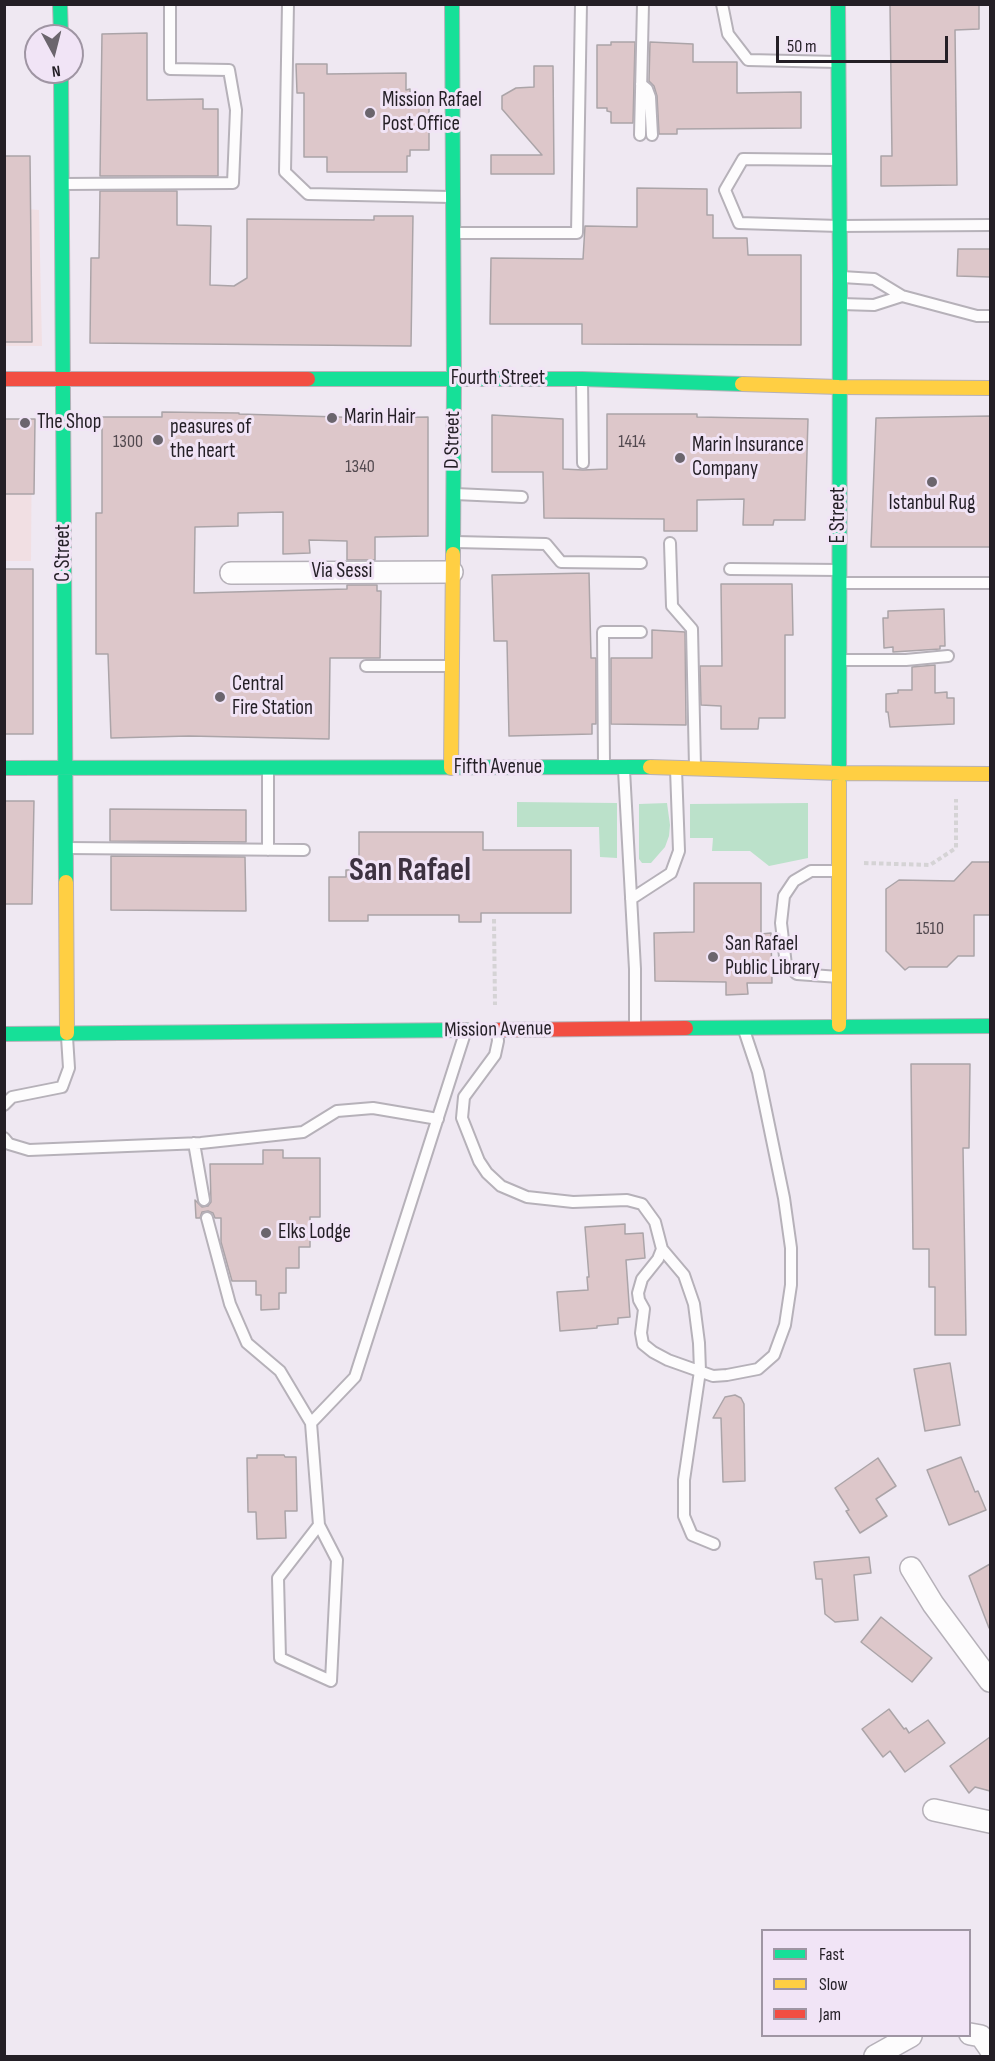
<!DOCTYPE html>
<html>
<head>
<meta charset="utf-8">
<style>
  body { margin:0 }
  #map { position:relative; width:995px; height:2061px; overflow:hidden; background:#efe8f2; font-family:"Sofia Sans Condensed",sans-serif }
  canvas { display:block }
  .frame { position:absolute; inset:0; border:6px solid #241f26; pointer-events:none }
  .legend { position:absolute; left:761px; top:1929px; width:210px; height:108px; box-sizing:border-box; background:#f1e4f6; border:2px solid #9f95a3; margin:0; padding:8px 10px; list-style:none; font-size:18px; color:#241f26 }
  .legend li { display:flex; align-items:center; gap:12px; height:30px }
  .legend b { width:30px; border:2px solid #9f95a3 }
  .north { position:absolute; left:24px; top:24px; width:60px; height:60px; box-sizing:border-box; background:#f1e4f6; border:2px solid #9f95a3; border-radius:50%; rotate:173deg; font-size:16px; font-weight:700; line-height:24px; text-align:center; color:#241f26 }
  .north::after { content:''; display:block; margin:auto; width:21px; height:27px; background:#6b656d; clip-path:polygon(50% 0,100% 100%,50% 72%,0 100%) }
  .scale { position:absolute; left:776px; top:36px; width:172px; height:27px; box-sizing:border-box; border:3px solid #241f26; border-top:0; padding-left:8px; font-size:18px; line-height:21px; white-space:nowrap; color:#241f26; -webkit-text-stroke:4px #f1e4f6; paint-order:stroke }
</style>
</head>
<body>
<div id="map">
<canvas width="995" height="2061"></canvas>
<div class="frame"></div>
<ul class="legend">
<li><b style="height:8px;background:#16e098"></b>Fast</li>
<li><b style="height:8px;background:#ffcf43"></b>Slow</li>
<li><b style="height:8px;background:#f24e42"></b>Jam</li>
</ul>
<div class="north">N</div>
<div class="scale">50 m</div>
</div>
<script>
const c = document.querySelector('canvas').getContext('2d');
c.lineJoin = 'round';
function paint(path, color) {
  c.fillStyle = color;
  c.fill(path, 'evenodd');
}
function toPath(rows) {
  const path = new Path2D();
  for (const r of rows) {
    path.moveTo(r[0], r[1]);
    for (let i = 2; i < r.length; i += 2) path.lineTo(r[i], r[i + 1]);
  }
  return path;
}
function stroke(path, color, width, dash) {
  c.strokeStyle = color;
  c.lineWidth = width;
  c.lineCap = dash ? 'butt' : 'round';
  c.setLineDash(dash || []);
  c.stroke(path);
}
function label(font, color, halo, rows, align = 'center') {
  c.font = font + ' "Sofia Sans Condensed",sans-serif';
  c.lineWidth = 6;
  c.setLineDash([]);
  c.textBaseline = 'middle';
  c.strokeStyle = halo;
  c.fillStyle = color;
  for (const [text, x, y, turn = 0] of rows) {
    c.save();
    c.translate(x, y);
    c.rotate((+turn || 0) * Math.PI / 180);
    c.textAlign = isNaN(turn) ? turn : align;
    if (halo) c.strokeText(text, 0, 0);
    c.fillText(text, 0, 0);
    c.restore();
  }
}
const commercial = toPath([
  [4,207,39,210,42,346,5,346],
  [5,420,32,424,31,561,5,561]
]);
const green = toPath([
  [517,802,617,803,617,858,600,857,599,827,517,827],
  [667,803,670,825,669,836,665,847,651,863,642,863,639,859,639,804],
  [808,803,808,858,769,866,750,851,712,851,713,838,690,838,690,804]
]);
const building = toPath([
  [890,4,979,4,979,29,955,30,957,185,881,186,881,156,892,156,890,4],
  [147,33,147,100,203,99,203,109,218,109,218,176,100,176,102,34,147,33],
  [611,42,635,42,633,123,611,123,611,112,607,111,607,108,597,108,597,45,611,45,611,42],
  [650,42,693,44,693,62,737,62,737,93,801,92,801,128,677,129,677,134,659,134,657,96,654,86,649,81,650,42],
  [296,64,327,64,327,74,406,73,406,90,410,89,410,96,429,96,429,150,410,150,410,156,407,156,407,172,327,172,327,157,304,157,304,93,297,93,296,64],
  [534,66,553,66,554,174,491,174,491,155,542,155,502,109,502,96,516,88,534,87,534,66],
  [4,156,30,156,32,342,4,342,4,156],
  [637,188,707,189,707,215,713,215,713,238,747,238,748,255,801,255,801,345,582,344,582,324,490,324,491,258,583,259,585,226,637,227,637,188],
  [100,191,177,191,177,225,211,226,210,285,234,286,247,278,247,219,374,220,374,216,413,216,411,346,90,343,91,258,99,258,100,191],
  [958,249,990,249,990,277,957,276,958,249],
  [162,412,239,413,239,414,371,418,428,417,428,536,375,537,375,560,347,560,347,541,309,540,310,553,283,554,283,512,238,513,238,526,195,527,194,593,347,589,347,585,377,585,377,591,381,591,380,658,330,658,329,739,189,736,111,738,108,654,96,654,96,513,102,513,102,417,162,417,162,412],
  [607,414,697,414,697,417,808,419,805,520,774,520,773,525,743,525,744,499,697,500,697,531,664,531,664,519,544,518,543,472,492,472,492,415,563,419,563,469,583,470,607,469,607,414],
  [990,416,990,547,871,547,876,418,990,416],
  [4,419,35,419,34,494,4,494,4,419],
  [4,569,33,569,33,734,4,734,4,569],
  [589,573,591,658,596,658,596,724,592,724,592,734,509,736,507,641,494,641,492,575,589,573],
  [721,584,792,584,793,635,785,635,785,718,759,718,758,729,721,729,721,706,701,705,700,666,722,666,721,584],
  [944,609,945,646,940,646,940,649,893,652,893,647,884,648,883,618,888,618,888,611,944,609],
  [652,630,685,632,686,725,611,724,611,658,652,658,652,630],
  [935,665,935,693,947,692,947,698,954,698,954,724,890,727,888,712,886,712,886,694,898,693,898,690,912,690,912,667,935,665],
  [4,801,34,801,32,904,4,904,4,801],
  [110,809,246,810,246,842,110,841,110,809],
  [359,832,483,832,483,850,571,850,571,913,481,913,481,922,459,922,459,915,368,915,368,921,329,921,329,877,346,877,346,870,359,870,359,832],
  [111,856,245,857,246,911,111,910,111,856],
  [972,862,990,862,990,915,974,915,974,956,958,956,947,967,909,967,905,970,886,951,886,889,899,880,954,881,972,862],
  [694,883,761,883,761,934,771,933,772,983,747,983,748,994,726,995,726,982,655,981,654,933,694,932,694,883],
  [911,1064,970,1064,969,1148,963,1148,966,1335,935,1335,935,1287,929,1287,929,1249,913,1249,911,1064],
  [263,1150,283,1150,283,1158,320,1158,320,1217,310,1217,310,1247,299,1247,299,1268,286,1268,286,1293,279,1293,279,1309,261,1310,261,1295,256,1295,256,1281,232,1281,221,1242,221,1218,215,1218,213,1213,208,1211,202,1212,200,1218,196,1218,195,1200,202,1207,208,1206,211,1202,210,1164,263,1164,263,1150],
  [625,1224,625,1234,643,1233,645,1258,626,1260,630,1317,618,1318,618,1324,597,1326,597,1328,560,1331,557,1292,588,1290,587,1277,589,1277,585,1227,625,1224],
  [950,1363,960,1425,925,1431,914,1369,950,1363],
  [735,1395,741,1398,744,1404,745,1481,723,1482,721,1418,713,1418,725,1397,735,1395],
  [257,1455,284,1455,285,1457,296,1457,297,1511,285,1511,286,1538,257,1539,256,1512,248,1512,247,1458,257,1458,257,1455],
  [961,1457,975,1492,978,1491,986,1510,949,1525,927,1470,961,1457],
  [878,1458,896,1486,876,1499,887,1516,860,1533,846,1511,849,1510,835,1488,878,1458],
  [869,1557,871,1573,854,1575,858,1620,835,1622,825,1614,822,1579,816,1579,814,1562,869,1557],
  [990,1564,990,1628,989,1628,969,1576,990,1564],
  [881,1617,932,1658,912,1682,861,1642,881,1617],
  [889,1709,904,1729,906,1728,909,1733,928,1720,945,1743,905,1772,890,1751,883,1757,862,1729,889,1709],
  [990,1737,990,1791,975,1787,969,1793,950,1766,990,1737]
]);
const path = toPath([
  [864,863,930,865,956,848,956,799],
  [494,919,495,1005]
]);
const lane = toPath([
  [288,4,285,172,308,194,451,197],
  [722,4,728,34,748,60,838,62],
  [641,84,647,89,650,97,652,135],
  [640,135,643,4],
  [838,160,743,159,725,190,739,223,839,226,990,225],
  [62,184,233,183,236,110,229,70,170,69,170,4],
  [455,233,577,233,581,4],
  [842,277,874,279,902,296,977,316,990,316],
  [841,304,874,305,902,296],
  [582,379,583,463],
  [455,494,522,497],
  [455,542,546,544,561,562,641,563],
  [670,543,672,606,692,629,695,767],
  [730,569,839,570],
  [842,583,990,583],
  [843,660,906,660,948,656],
  [366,666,449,666],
  [604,764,603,632,641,632],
  [624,770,635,969,635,1027],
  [67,848,304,850],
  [268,850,268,768],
  [836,871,811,871,794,881,784,896,781,923,786,965,797,974,839,977],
  [631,899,671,873,679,851,676,769],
  [497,1031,498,1041,495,1055,464,1097,462,1118,479,1161,487,1173,501,1186,527,1197,573,1202,627,1200,642,1204,655,1222,662,1249,658,1259,642,1279,638,1293,639,1300,644,1309,641,1333,643,1344,653,1352,668,1360,713,1376,727,1375,758,1369,774,1355,785,1325,791,1285,791,1248,784,1198,758,1072,744,1030],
  [4,1105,12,1097,62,1087,69,1068,67,1037],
  [4,1138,9,1144,29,1150,201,1143,303,1132,337,1111,373,1108,438,1119],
  [194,1143,204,1200],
  [207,1218,230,1304,247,1343,280,1371,311,1423],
  [662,1249,684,1275,694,1304,699,1343,700,1371,684,1480,684,1516,692,1535,714,1544],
  [319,1525,278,1578,280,1658,331,1681,337,1560,319,1525,311,1423,355,1377,465,1033]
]);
const street = toPath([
  [231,573,452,572],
  [911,1568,933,1604,990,1681],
  [934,1810,990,1822],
  [970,2034,981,2036,990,2049],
  [875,2056,911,2036]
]);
const fast = toPath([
  [60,4,61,36],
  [452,4,454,379,453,554],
  [838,4,840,277,839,782],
  [61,72,66,882],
  [308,379,582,379,742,384],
  [4,768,650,767],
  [686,1028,990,1026],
  [4,1034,466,1030]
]);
const slow = toPath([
  [742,384,839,387,990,388],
  [650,767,840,773,990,774],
  [451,768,453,554],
  [66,882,67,1033],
  [839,1025,839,782]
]);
const jam = toPath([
  [4,379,308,379],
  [497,1030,686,1028]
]);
const markers = [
  [370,113,6,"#6b656d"],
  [332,418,6,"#6b656d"],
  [25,423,6,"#6b656d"],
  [158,440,6,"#6b656d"],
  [680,458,6,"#6b656d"],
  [932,482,6,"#6b656d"],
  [220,697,6,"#6b656d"],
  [713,957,6,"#6b656d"],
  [266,1233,6,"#6b656d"]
];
const numberNames = [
  ["1300",128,442],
  ["1414",632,442],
  ["1340",360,467],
  ["1510",930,929]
];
const poiNames = [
  ["Mission Rafael",382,101],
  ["Post Office",382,125],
  ["Marin Hair",344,418],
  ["The Shop",37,423],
  ["peasures of",170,428],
  ["the heart",170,452],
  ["Marin Insurance",692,446],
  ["Company",692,470],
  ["Istanbul Rug",932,504,"center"],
  ["Central",232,685],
  ["Fire Station",232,709],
  ["San Rafael",725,945],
  ["Public Library",725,969],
  ["Elks Lodge",278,1233]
];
const streetNames = [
  ["Fourth Street",498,379],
  ["D Street",453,440,-89],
  ["E Street",839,515,-90],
  ["C Street",64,553,-90],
  ["Via Sessi",342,572],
  ["Fifth Avenue",498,768],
  ["Mission Avenue",498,1030,-1]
];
const townNames = [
  ["San Rafael",410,872]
];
paint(commercial, '#f1dfe3');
paint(green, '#bbe1ca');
paint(building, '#ddc7ca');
stroke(building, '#aba4a8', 1.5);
stroke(lane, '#b6b1b9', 14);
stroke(street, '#b6b1b9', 24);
stroke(fast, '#b6b1b9', 16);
stroke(slow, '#b6b1b9', 16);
stroke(jam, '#b6b1b9', 16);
stroke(path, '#d5d3d5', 4, [4.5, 3]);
stroke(lane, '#fdfcfd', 10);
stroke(street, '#fdfcfd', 21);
stroke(fast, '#16e098', 14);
stroke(slow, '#ffcf43', 14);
stroke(jam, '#f24e42', 14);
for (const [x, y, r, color] of markers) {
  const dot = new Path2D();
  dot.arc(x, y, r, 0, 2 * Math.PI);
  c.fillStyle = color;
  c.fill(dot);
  stroke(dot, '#f1e4f6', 2);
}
label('18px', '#52494f', null, numberNames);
label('21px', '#241f26', '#f1e4f6', poiNames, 'left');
label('21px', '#241f26', '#f1e4f6', streetNames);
label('bold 33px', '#3d3240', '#f1e4f6', townNames);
</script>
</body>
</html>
